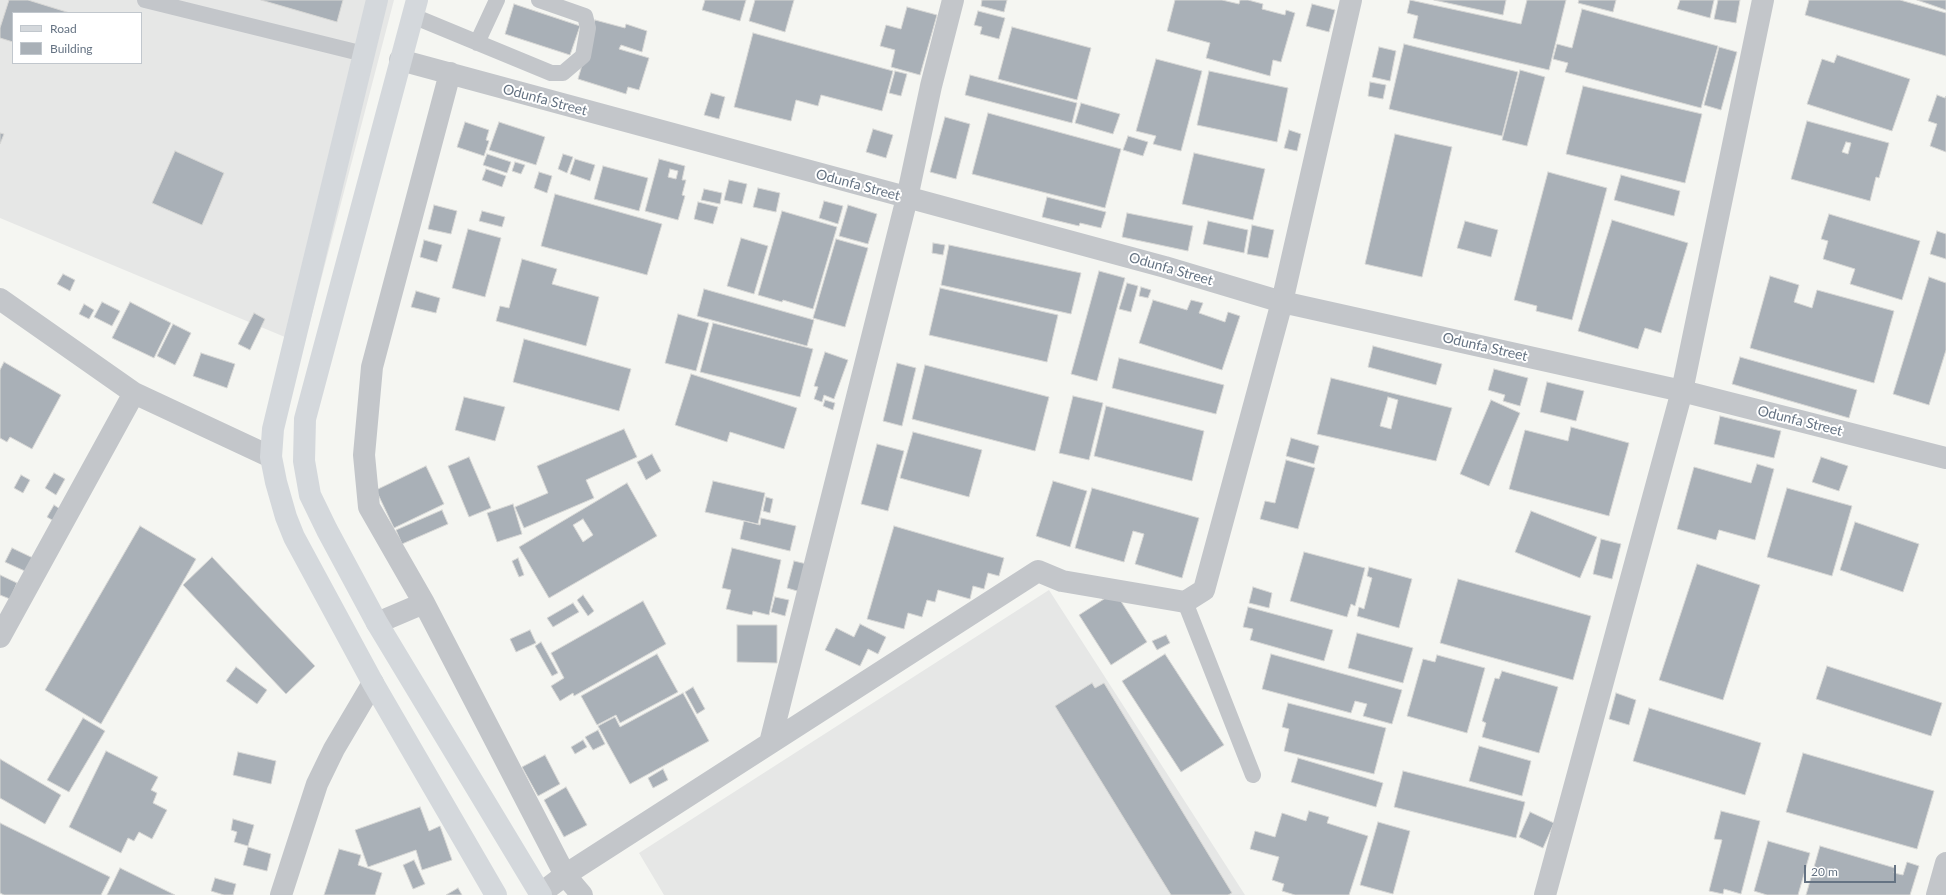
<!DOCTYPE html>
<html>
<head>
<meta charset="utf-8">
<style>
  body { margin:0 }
  #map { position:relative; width:1946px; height:895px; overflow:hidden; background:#f5f6f2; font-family:Lato,sans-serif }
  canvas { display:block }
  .legend { position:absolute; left:12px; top:12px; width:130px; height:52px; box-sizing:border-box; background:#fff; border:1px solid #c1c7cd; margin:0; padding:5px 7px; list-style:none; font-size:12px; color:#657383 }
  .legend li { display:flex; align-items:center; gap:8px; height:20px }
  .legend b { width:20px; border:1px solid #c1c7cd }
  .scale { position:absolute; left:1804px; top:865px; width:92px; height:18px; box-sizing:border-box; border:2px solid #657383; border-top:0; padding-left:5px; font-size:12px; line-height:14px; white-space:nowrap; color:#657383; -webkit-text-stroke:3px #fff; paint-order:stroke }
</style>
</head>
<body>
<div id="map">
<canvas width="1946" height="895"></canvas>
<ul class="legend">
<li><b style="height:5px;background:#d4d8dc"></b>Road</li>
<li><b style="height:11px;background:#a9b0b7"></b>Building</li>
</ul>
<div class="scale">20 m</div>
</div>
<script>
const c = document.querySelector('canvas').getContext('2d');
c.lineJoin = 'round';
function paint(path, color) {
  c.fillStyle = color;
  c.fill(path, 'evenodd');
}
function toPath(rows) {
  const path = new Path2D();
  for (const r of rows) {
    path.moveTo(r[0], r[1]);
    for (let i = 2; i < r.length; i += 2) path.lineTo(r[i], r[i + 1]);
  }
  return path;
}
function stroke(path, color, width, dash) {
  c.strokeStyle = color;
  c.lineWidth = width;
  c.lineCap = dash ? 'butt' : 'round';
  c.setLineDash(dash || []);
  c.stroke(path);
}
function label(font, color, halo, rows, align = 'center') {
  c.font = font + ' Lato,sans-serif';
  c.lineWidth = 4;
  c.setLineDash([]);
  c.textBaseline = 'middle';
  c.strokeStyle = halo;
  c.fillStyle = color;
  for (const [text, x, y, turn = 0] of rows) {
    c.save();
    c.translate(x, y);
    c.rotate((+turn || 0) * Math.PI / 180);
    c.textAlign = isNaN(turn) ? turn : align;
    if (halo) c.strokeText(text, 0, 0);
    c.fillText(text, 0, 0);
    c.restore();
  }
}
const built = toPath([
  [0,0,394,0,304,345,0,218],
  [13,13,141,13,141,63,13,63],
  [1049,590,1245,895,664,895,639,853]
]);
const building = toPath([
  [9,0,28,0,70,13,13,13,13,42,0,38,0,28,9,0],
  [261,0,343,0,337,22,261,0],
  [705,0,746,0,740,21,702,10,705,0],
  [755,0,794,0,785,32,749,21,755,0],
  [982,0,1007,0,1004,12,981,6,982,0],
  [1175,0,1222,0,1239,4,1240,0,1248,0,1263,4,1262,9,1285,15,1286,10,1295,13,1281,62,1273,60,1270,76,1206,58,1210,43,1167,31,1175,0],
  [1410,0,1521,24,1527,0,1566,0,1549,70,1413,38,1418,16,1407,13,1410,0],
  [1434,0,1506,0,1503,15,1434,0],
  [1579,0,1616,0,1613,12,1578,3,1579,0],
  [1680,0,1714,0,1710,18,1677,9,1680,0],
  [1718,0,1740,0,1736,23,1714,19,1718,0],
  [1809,0,1900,0,1946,13,1946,56,1805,15,1809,0],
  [1917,0,1946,0,1946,10,1917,0],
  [514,4,580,26,570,55,505,34,514,4],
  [1312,4,1335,10,1329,32,1306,26,1312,4],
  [907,7,937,15,920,75,891,67,895,50,880,46,886,25,901,29,907,7],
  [1582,9,1718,46,1701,108,1565,72,1568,63,1553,59,1557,44,1572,48,1582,9],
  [978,11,1005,18,999,39,980,34,982,27,974,25,978,11],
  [595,20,625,28,626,24,647,31,642,52,621,45,619,49,649,58,639,90,628,87,626,94,578,79,595,20],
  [1012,27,1091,48,1077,100,998,79,1012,27],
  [753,33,893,71,882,111,821,95,818,106,796,100,791,121,734,107,753,33],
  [1404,44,1518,72,1502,136,1389,109,1404,44],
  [1379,47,1396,51,1390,81,1372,77,1379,47],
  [1719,47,1737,52,1721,110,1704,105,1719,47],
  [1837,55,1910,79,1892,131,1807,104,1822,59,1834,63,1837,55],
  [1156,59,1202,71,1181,151,1153,144,1156,136,1136,131,1156,59],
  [1520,70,1545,77,1527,146,1502,140,1520,70],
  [895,71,907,74,901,96,889,93,895,71],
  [1209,71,1288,88,1277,142,1197,125,1209,71],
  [970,75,1077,103,1072,123,965,95,970,75],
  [1370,82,1386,85,1383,99,1368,96,1370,82],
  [1583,86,1702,114,1685,183,1566,154,1583,86],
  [711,93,725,97,719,119,704,115,711,93],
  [1937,95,1945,98,1946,96,1946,152,1930,146,1937,124,1928,121,1937,95],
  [1081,103,1120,114,1113,134,1075,123,1081,103],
  [988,113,1121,149,1105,208,972,174,988,113],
  [945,117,970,124,956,179,930,172,945,117],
  [1807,121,1889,143,1879,178,1876,177,1870,201,1791,179,1807,121],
  [1846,142,1851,143,1848,154,1842,152,1846,142],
  [465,122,489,130,486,140,489,141,484,156,457,147,465,122],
  [499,122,545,137,536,165,489,150,499,122],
  [873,129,893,135,886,158,866,152,873,129],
  [1289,130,1301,134,1297,151,1284,148,1289,130],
  [0,133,4,134,0,144,0,133],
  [1395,134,1452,147,1422,277,1365,264,1395,134],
  [1128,136,1148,142,1143,156,1123,150,1128,136],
  [175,151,224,173,202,225,152,203,175,151],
  [1194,153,1265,169,1253,220,1182,204,1194,153],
  [487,154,511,162,507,173,483,165,487,154],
  [563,154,573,157,567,173,558,169,563,154],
  [575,159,595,165,590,181,570,174,575,159],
  [659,159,685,166,682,180,686,180,682,195,685,196,678,220,645,211,659,159],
  [670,169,678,171,676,179,668,177,670,169],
  [515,162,525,165,521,174,512,171,515,162],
  [603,166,648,178,639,211,594,199,603,166],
  [486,169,506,176,502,187,482,180,486,169],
  [539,172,552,176,547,193,534,188,539,172],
  [1548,172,1607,188,1572,320,1536,311,1537,306,1514,300,1548,172],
  [1621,175,1680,191,1674,216,1614,200,1621,175],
  [729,180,747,184,742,204,724,200,729,180],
  [758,188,780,193,776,212,753,207,758,188],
  [704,189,722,193,720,204,701,200,704,189],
  [555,194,662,224,647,275,541,246,555,194],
  [1047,197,1106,212,1101,228,1080,223,1079,226,1042,217,1047,197],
  [824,201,843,206,838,224,819,218,824,201],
  [698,202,718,207,713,224,694,219,698,202],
  [434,205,457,211,451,234,428,229,434,205],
  [848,205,877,214,868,244,839,236,848,205],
  [482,211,505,217,502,227,479,221,482,211],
  [782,211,837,227,813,309,783,300,782,302,758,295,782,211],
  [1127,213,1193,226,1188,251,1122,237,1127,213],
  [1829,214,1920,241,1902,300,1850,284,1855,269,1823,259,1828,241,1821,239,1829,214],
  [1612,220,1688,243,1661,333,1645,328,1638,349,1578,331,1612,220],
  [1208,221,1248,230,1244,253,1203,244,1208,221],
  [1465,221,1498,230,1491,257,1457,248,1465,221],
  [1252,225,1274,230,1268,258,1247,254,1252,225],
  [468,229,501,238,485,297,452,288,468,229],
  [1937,231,1946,234,1946,259,1930,254,1937,231],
  [741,238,768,246,754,294,727,286,741,238],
  [836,239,868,248,845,327,813,318,836,239],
  [424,240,442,245,437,262,420,257,424,240],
  [933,243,945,245,943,255,932,253,933,243],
  [949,245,1081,273,1071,314,941,285,949,245],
  [522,259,557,269,552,284,599,297,586,346,496,321,500,306,509,308,522,259],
  [1099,271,1125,278,1097,381,1071,374,1099,271],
  [63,274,75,280,70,291,57,284,63,274],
  [1770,276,1799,285,1794,302,1812,308,1817,290,1894,311,1874,383,1750,348,1770,276],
  [1929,277,1946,283,1946,350,1929,405,1893,394,1929,277],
  [1127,283,1138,286,1131,312,1119,309,1127,283],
  [1141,287,1151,290,1148,298,1139,296,1141,287],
  [940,288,1058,315,1047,362,929,335,940,288],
  [704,289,814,320,807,346,697,316,704,289],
  [416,291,440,298,436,313,411,307,416,291],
  [1153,300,1187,310,1191,300,1203,303,1199,313,1225,322,1228,312,1240,316,1222,370,1139,343,1153,300],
  [102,302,120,311,112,326,94,317,102,302],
  [130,302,171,323,154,358,112,338,130,302],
  [84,304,94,310,89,319,79,314,84,304],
  [254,313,265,319,250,350,238,344,254,313],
  [678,314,709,323,696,371,665,363,678,314],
  [713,323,813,349,800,397,700,372,713,323],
  [173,324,191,333,175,365,157,356,173,324],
  [524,339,631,369,619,411,513,382,524,339],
  [1373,346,1442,364,1436,385,1368,367,1373,346],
  [825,352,848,360,834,399,824,395,822,402,814,399,818,387,814,386,825,352],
  [201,353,235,364,227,388,193,376,201,353],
  [1740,357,1857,390,1849,418,1732,384,1740,357],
  [1119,358,1224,385,1216,414,1112,388,1119,358],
  [4,362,61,395,32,449,10,437,7,442,0,438,0,370,4,362],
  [897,363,916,368,902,426,883,421,897,363],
  [925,365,1049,397,1035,451,912,419,925,365],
  [1494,369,1528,378,1520,406,1503,401,1505,395,1488,390,1494,369],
  [691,374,797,408,784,449,730,432,727,442,675,425,691,374],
  [1331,378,1452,408,1436,461,1317,434,1331,378],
  [1388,397,1398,400,1391,429,1380,426,1388,397],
  [1547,382,1584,391,1576,421,1540,412,1547,382],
  [1073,396,1103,403,1089,460,1059,453,1073,396],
  [464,397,505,407,495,441,455,430,464,397],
  [825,400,835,403,833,410,823,406,825,400],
  [1491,400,1520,413,1489,486,1460,474,1491,400],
  [1106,406,1204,431,1192,481,1094,456,1106,406],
  [1720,416,1781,431,1774,458,1714,444,1720,416],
  [1571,427,1629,443,1609,516,1509,489,1525,430,1568,441,1571,427],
  [624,429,637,457,586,480,594,498,524,528,515,507,548,493,537,466,624,429],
  [913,432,982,450,969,497,900,478,913,432],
  [1291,438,1319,446,1314,464,1286,456,1291,438],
  [877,444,904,451,888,511,861,504,877,444],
  [652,454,661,471,646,480,637,462,652,454],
  [469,457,491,508,469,517,448,466,469,457],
  [1821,457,1848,466,1839,491,1812,482,1821,457],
  [1286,460,1315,468,1298,529,1260,519,1265,501,1275,503,1286,460],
  [1757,464,1774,469,1755,540,1719,530,1716,540,1677,529,1694,467,1751,483,1757,464],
  [426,466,444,504,394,528,376,490,426,466],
  [54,473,65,479,56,495,45,488,54,473],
  [21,475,30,480,23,493,14,488,21,475],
  [713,481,765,493,758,524,705,512,713,481],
  [1053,481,1087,491,1070,547,1036,536,1053,481],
  [627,483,657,536,549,598,519,547,627,483],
  [583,519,593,535,583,542,573,525,583,519],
  [1092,488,1199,518,1182,578,1135,564,1144,534,1133,531,1124,562,1075,548,1092,488],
  [1787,488,1852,506,1832,576,1767,557,1787,488],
  [766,497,773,499,770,513,763,511,766,497],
  [513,504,522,534,497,542,487,513,513,504],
  [54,505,63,511,57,523,47,517,54,505],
  [442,510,448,524,402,544,396,530,442,510],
  [1531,511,1597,537,1580,578,1515,552,1531,511],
  [761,518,796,526,790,551,740,539,744,521,760,525,761,518],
  [1855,522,1919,544,1903,592,1840,570,1855,522],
  [140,526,196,559,101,724,45,690,140,526],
  [894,526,1004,558,999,576,988,573,984,589,973,586,970,599,938,590,935,602,927,600,922,617,908,613,904,629,867,619,894,526],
  [1601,539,1621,544,1612,579,1593,574,1601,539],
  [12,548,33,558,27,572,5,562,12,548],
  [732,548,781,560,769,615,753,611,752,615,726,609,731,590,722,588,732,548],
  [1304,552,1365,568,1355,606,1351,604,1347,617,1290,601,1304,552],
  [212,557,315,666,286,694,183,585,212,557],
  [518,558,524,575,519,577,512,561,518,558],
  [794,561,811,565,804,593,787,588,794,561],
  [1697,564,1760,585,1723,700,1659,680,1697,564],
  [1369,567,1412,579,1399,628,1357,616,1359,607,1364,609,1372,578,1367,576,1369,567],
  [0,575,17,583,10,599,0,595,0,575],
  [1458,579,1591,616,1573,680,1440,643,1458,579],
  [1253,587,1272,593,1269,608,1249,603,1253,587],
  [1115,592,1147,642,1111,665,1079,615,1115,592],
  [583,595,594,611,588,616,577,600,583,595],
  [775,597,789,600,785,616,771,612,775,597],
  [643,601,666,644,574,696,573,693,560,701,551,686,564,678,551,653,643,601],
  [573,603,579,612,553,627,547,618,573,603],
  [1248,607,1333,630,1324,661,1250,640,1253,629,1243,627,1248,607],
  [860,624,886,637,878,654,868,649,860,666,825,650,836,628,854,637,860,624],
  [737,625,777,625,777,663,737,662,737,625],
  [530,630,536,643,516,652,510,639,530,630],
  [1357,633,1413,648,1403,683,1348,668,1357,633],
  [1166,635,1170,643,1157,650,1152,641,1166,635],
  [541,642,558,673,552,676,535,646,541,642],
  [657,654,678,692,620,723,616,715,597,725,581,696,657,654],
  [1165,654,1224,745,1181,772,1122,681,1165,654],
  [1271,654,1402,690,1392,724,1363,716,1367,704,1355,701,1351,713,1262,689,1271,654],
  [1437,655,1485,668,1467,733,1407,716,1423,659,1435,662,1437,655],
  [1827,666,1942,703,1931,736,1816,699,1827,666],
  [236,667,267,690,257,704,226,681,236,667],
  [1502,671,1558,687,1539,753,1482,737,1486,723,1482,721,1495,678,1499,679,1502,671],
  [1092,683,1095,688,1104,683,1232,893,1228,895,1171,895,1055,706,1092,683],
  [693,687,705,709,697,714,685,692,693,687],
  [683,693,709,741,630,784,598,726,615,717,620,727,683,693],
  [1616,693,1636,700,1629,725,1609,719,1616,693],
  [1288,703,1386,728,1374,774,1284,751,1289,729,1282,727,1288,703],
  [1649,708,1761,743,1745,795,1633,761,1649,708],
  [83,718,105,731,69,792,47,780,83,718],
  [598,730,605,744,593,750,585,737,598,730],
  [583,740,587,747,575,754,571,747,583,740],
  [1479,746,1531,761,1522,796,1469,781,1479,746],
  [106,751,158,777,151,790,157,793,153,803,167,810,152,839,139,832,134,841,128,838,121,853,69,827,106,751],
  [238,752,276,761,271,784,233,775,238,752],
  [1803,753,1934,791,1917,849,1786,812,1803,753],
  [545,755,560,784,538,796,522,767,545,755],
  [1298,758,1383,783,1376,807,1291,782,1298,758],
  [0,759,61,795,45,824,0,798,0,759],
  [663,769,668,780,653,788,648,778,663,769],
  [1403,771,1525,802,1516,838,1394,807,1403,771],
  [566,787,587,825,564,837,544,800,566,787],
  [420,807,429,831,440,826,452,860,422,870,416,850,368,867,355,830,420,807],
  [1309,811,1329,817,1327,823,1368,836,1349,895,1295,895,1282,891,1284,884,1272,880,1279,857,1250,849,1255,831,1275,837,1282,813,1306,821,1309,811],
  [1721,811,1760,821,1741,894,1724,889,1723,894,1709,891,1722,840,1714,839,1721,811],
  [1530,812,1554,823,1543,848,1519,837,1530,812],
  [233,819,254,825,248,846,234,842,237,832,231,830,233,819],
  [1378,822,1410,831,1393,894,1360,885,1378,822],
  [0,823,110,877,101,895,4,895,0,893,0,823],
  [1768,841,1810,853,1798,895,1767,895,1754,891,1768,841],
  [1820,846,1895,868,1894,873,1903,875,1907,862,1919,866,1910,895,1806,895,1820,846],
  [248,847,271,854,267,871,243,865,248,847],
  [339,849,361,855,358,865,382,873,375,895,324,895,339,849],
  [414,860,425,884,413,889,403,865,414,860],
  [120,868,175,895,107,895,120,868],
  [215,878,236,884,233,895,224,895,211,891,215,878],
  [458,888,462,895,446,895,458,888]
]);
const lane = toPath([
  [145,0,364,54],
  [413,16,551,73,563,73,583,56,588,28,585,16,539,0],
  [477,43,497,0],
  [1185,602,1253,775]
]);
const street = toPath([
  [400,60,1165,267,1282,302,1682,391,1946,458],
  [450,73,372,367,364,455,369,507,424,603,565,875,582,895],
  [0,299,134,393,271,457],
  [377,623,424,603],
  [0,637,134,393],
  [770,743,907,198,931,86,953,0],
  [540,894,565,875,1038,571,1062,581,1185,602,1204,590,1282,302,1351,0],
  [281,895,317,784,334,749,373,683],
  [1545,895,1682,391,1763,0],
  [1937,895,1946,863]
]);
const secondary = toPath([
  [377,0,273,429,271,457,276,482,286,517,294,537,373,683,496,895],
  [417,0,305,419,304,461,310,495,327,530,377,623,541,895]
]);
const streetNames = [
  ["Odunfa Street",545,100,15],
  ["Odunfa Street",858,185,15],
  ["Odunfa Street",1171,269,16],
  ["Odunfa Street",1485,347,13],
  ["Odunfa Street",1800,421,14]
];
paint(built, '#e6e7e6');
paint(building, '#a9b0b7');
stroke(building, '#d7d7d5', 1);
stroke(lane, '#c3c6ca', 16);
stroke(street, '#c3c6ca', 22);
stroke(secondary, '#d4d8dc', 22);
label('14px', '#657383', '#fff', streetNames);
</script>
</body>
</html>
